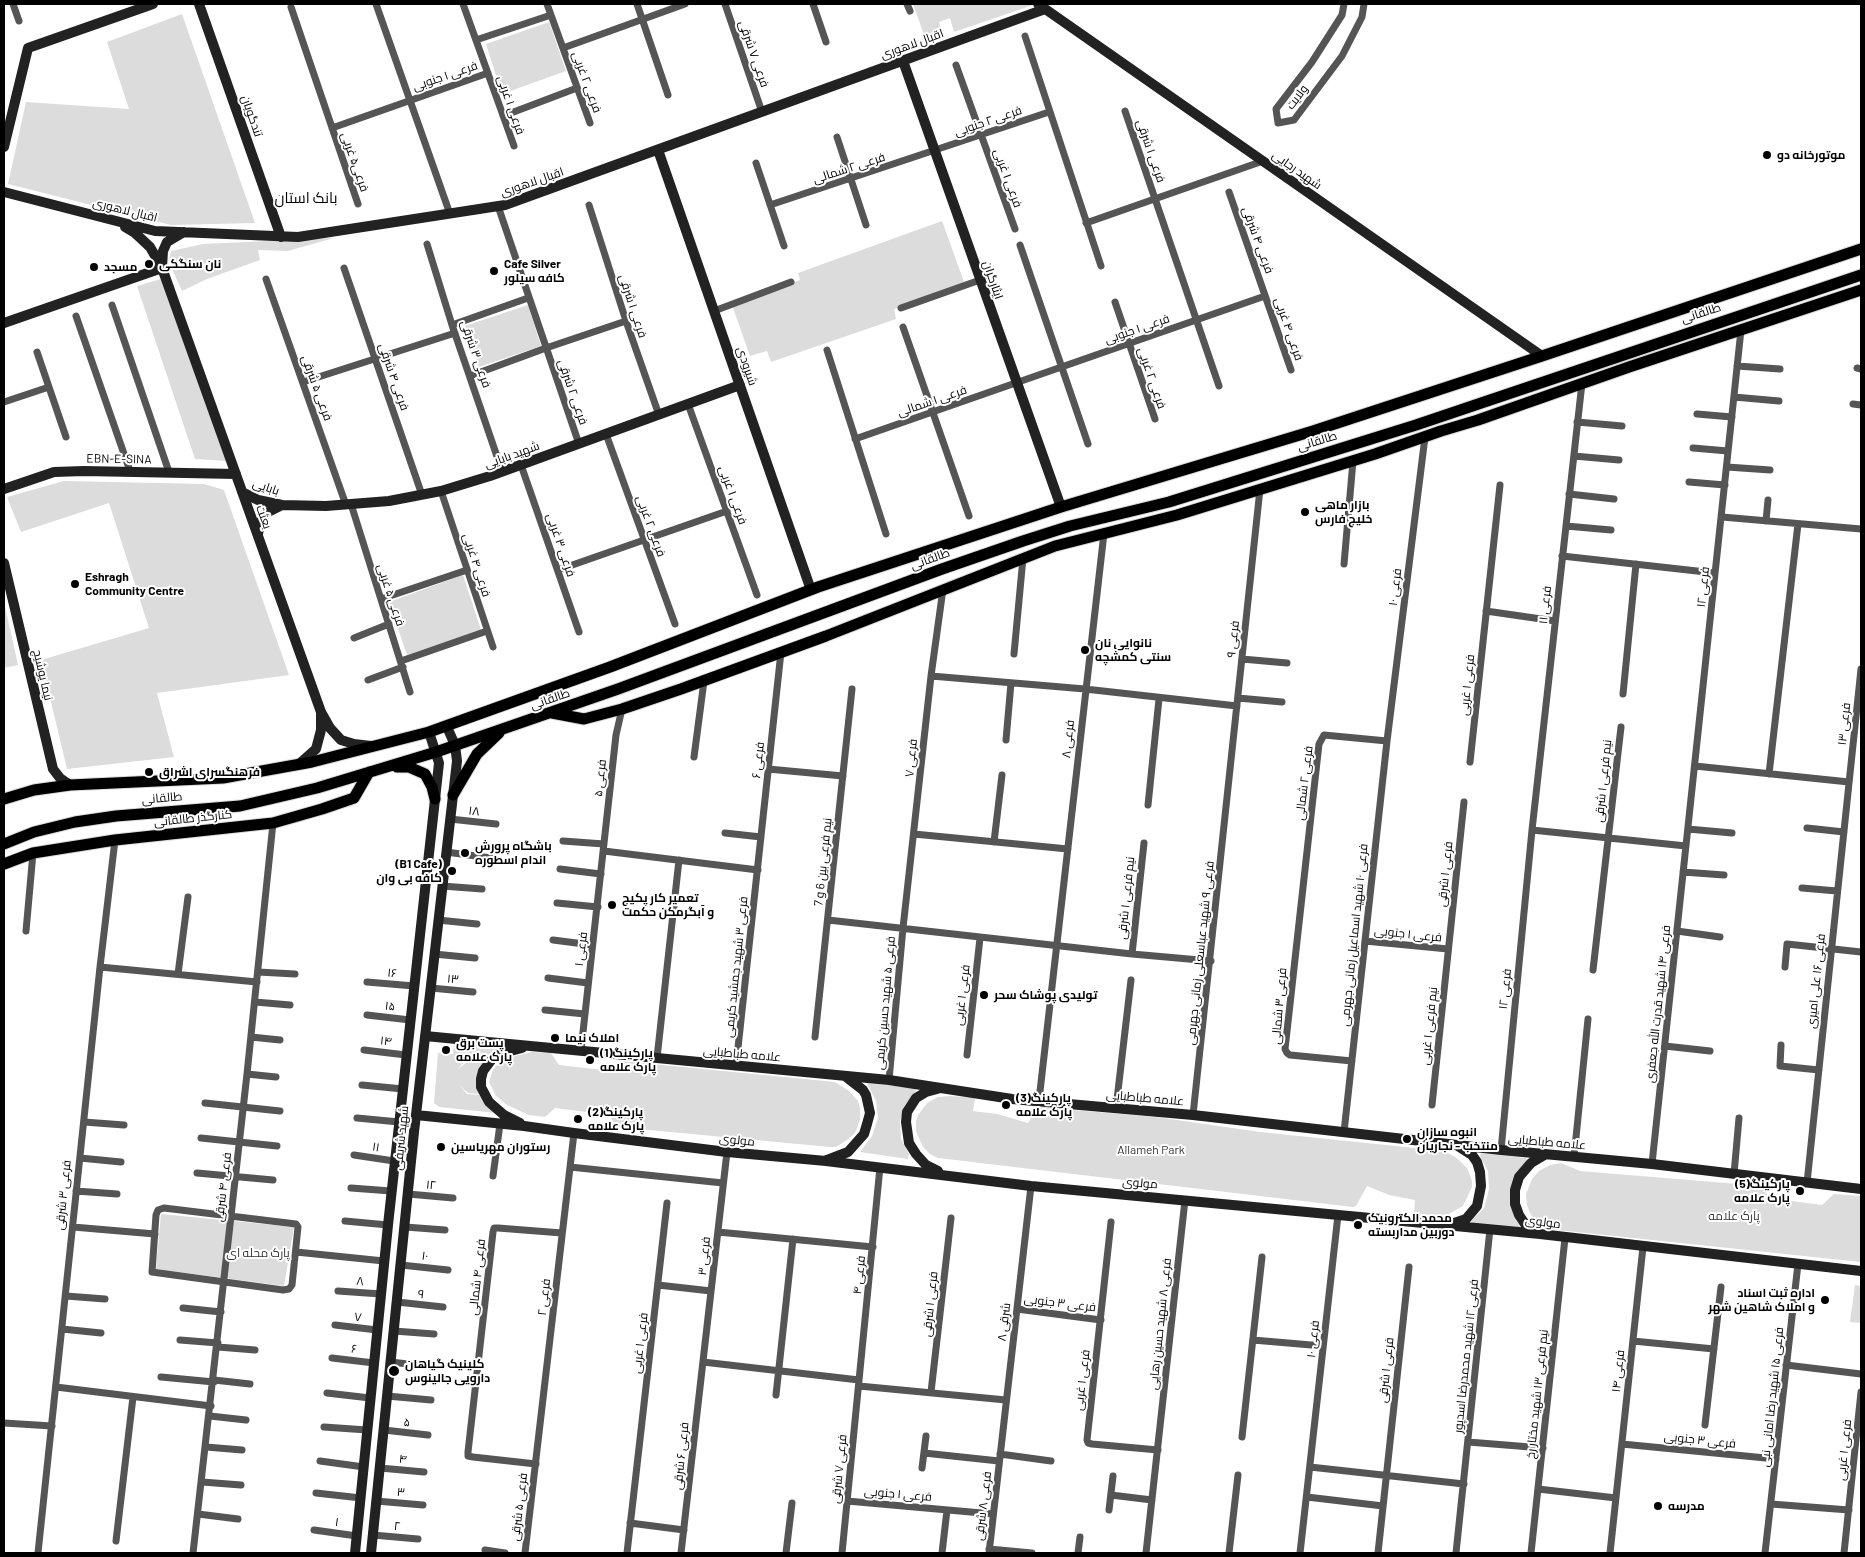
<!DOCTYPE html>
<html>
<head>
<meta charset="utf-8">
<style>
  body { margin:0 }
  #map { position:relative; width:1865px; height:1557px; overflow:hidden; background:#fff; font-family:Barlow,sans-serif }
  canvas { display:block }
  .frame { position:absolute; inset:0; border:5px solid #000; pointer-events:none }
</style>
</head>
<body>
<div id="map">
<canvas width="1865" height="1557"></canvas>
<div class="frame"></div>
</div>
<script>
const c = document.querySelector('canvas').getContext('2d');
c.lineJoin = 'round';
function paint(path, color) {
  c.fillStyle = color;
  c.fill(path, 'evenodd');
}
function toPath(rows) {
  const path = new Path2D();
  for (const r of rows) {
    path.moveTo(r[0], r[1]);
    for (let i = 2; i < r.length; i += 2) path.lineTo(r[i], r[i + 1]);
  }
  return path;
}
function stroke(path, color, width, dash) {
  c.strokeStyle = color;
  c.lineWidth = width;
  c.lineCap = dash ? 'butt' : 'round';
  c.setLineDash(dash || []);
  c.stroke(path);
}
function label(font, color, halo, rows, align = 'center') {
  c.font = font + ' Barlow,Cairo,sans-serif';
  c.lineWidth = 4;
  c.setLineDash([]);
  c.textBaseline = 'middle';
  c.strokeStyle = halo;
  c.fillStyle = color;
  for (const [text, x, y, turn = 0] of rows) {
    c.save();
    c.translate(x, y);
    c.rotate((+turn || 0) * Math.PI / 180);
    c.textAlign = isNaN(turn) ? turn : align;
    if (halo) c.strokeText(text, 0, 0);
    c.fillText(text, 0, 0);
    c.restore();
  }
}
const green = toPath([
  [913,4,1031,4,1033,5,954,32,950,18,939,22,944,36,927,43],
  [182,14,255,223,171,225,8,184,26,102,129,109,107,42],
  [549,22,566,71,502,94,486,44],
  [942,221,964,282,894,309,896,319,771,362,767,351,750,356,732,305,800,280,798,273],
  [334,238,288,251,258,250,260,260,207,279,182,291,169,262,171,251,203,244],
  [161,279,226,461,195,459,137,286],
  [528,305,541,346,479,367,465,326],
  [64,481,204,484,224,490,289,675,157,693,174,757,67,769,41,660,149,628,109,503,21,532,7,497],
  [463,575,481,630,407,655,389,602],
  [4,602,18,665,4,668],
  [454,1042,500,1048,491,1053,484,1061,474,1059,468,1060,462,1064,458,1069,468,1061,479,1060,484,1062,480,1094,468,1093,459,1085,467,1094,480,1095,496,1113,439,1107,434,1103,438,1053,453,1054],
  [532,1052,551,1053,559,1065,612,1071,622,1061,835,1082,849,1091,858,1101,860,1108,860,1120,855,1133,847,1140,836,1147,830,1147,617,1127,609,1115,555,1108,545,1117,529,1115,507,1105,496,1096,489,1082,493,1070,496,1066,515,1056],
  [867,1083,916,1088,916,1091,905,1105,900,1121,901,1139,909,1154,908,1159,860,1152,872,1136,878,1118,876,1101],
  [951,1096,975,1098,973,1111,997,1114,1028,1123,1038,1107,1156,1117,1260,1132,1444,1151,1457,1158,1467,1168,1472,1181,1472,1187,1463,1206,1449,1214,1437,1216,1414,1213,1415,1200,1389,1195,1367,1186,1356,1206,1353,1207,938,1158,930,1154,923,1147,916,1132,916,1121,918,1115,927,1103,938,1097],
  [1481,1153,1526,1158,1527,1160,1512,1210,1515,1219,1520,1226,1519,1229,1473,1223,1471,1221,1484,1208,1489,1189,1488,1171,1480,1156],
  [1561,1163,1580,1171,1762,1186,1769,1198,1822,1205,1834,1194,1861,1196,1861,1262,1548,1229,1536,1223,1530,1213,1527,1205,1526,1194,1532,1179,1539,1171,1550,1165],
  [161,1214,294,1227,284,1286,156,1269],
  [1855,1285,1861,1286,1861,1323,1850,1322]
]);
const street = toPath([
  [13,4,19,21],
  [376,4,450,214],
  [463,4,514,146],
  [547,4,590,123],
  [637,4,668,95],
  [725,4,762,112],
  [813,4,826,42],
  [907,4,910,11],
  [1344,4,1342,15,1312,62,1276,109,1278,123,1294,120,1342,56,1362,17,1364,4],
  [291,7,358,204],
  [1025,36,1101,266],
  [476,40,551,15],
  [563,48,685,4],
  [956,65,1015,229],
  [1125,111,1219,386],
  [503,116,577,88],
  [332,128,488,73],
  [837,137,866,225],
  [756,163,784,246],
  [1229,192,1291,370],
  [589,205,626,321,659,415],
  [770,205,1049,112],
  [498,206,579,444],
  [1086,223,1263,161],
  [427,244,452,325,502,471],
  [1020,245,1088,444],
  [344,268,422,495],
  [266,279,346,505],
  [1115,302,1155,419],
  [112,305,169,472],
  [901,308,980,280],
  [714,311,791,282],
  [76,316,130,471],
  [452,325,528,298],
  [903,327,969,516],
  [827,350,886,534],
  [37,352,66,437],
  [1737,366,1780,369],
  [1857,368,1861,369],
  [470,376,546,348,626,321],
  [303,382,455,333],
  [1734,397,1779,401],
  [4,402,49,387],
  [688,404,757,595],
  [1853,404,1861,405],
  [1697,414,1732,417],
  [1577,422,1622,426],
  [606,434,675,624],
  [855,439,1265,296],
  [1693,448,1728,451],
  [1574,456,1619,460],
  [521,465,579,632],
  [1727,467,1770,470],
  [1689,482,1725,485],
  [441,491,493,647],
  [1569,494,1614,499],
  [351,504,410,692],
  [1722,517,1861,529],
  [1766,521,1768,500],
  [1566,526,1611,530],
  [1562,556,1715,573],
  [1344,564,1353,461],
  [558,570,727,511],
  [381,599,467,570],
  [1486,611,1555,621],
  [354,638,389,624],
  [1014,654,1023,558],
  [1242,659,1287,663],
  [401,661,487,631],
  [931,676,1085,689,1237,706],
  [368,680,403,667],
  [1623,694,1636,564],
  [1238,698,1282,702],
  [1006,740,1011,683],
  [694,757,704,681],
  [1470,762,1500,485],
  [1695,766,1849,782],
  [768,769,843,776],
  [1769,774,1798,524],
  [1148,805,1159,699],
  [450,819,496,824],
  [1807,828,1844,832],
  [1688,829,1732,833],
  [1532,830,1686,846],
  [725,833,761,837],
  [914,834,1068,849],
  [563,841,604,844],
  [994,842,1002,775],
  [604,851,758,870],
  [446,852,491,858],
  [560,869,601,874],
  [1683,872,1724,875],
  [442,886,482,889],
  [1802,888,1837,891],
  [557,903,598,907],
  [438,920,477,924],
  [828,920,1132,954,1211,961],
  [26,931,33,853],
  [1677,931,1720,937],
  [553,940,592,945],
  [1365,941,1448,949],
  [434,954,475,958],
  [1132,954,1144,843],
  [100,967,257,982],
  [1785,967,1787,944,1861,952],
  [1593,970,1621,727],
  [258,972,295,974],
  [178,974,188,897],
  [548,978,588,983],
  [367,982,414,986],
  [431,988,473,992],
  [255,1002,290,1005],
  [545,1010,585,1014],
  [367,1015,410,1020],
  [251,1037,280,1040],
  [815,1037,852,689],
  [1781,1045,1780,1066,1819,1070],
  [1665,1046,1710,1051],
  [364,1050,406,1055],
  [581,1050,616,735,622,709],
  [967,1055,980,938],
  [657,1058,679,860],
  [1352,1061,1290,1055,1287,1053,1285,1049,1319,744,1324,735,1387,741],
  [736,1066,781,652],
  [247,1074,276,1077],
  [889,1080,903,928,931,676,943,589],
  [362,1085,403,1089],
  [1039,1100,1104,533],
  [205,1103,280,1111],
  [1432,1105,1464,802],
  [1116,1108,1131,980],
  [1193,1115,1260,489],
  [357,1118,399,1122],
  [84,1122,124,1125],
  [1344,1132,1387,741,1425,437],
  [201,1138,277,1146],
  [1501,1150,1532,830,1582,383],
  [354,1155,394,1161],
  [1574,1157,1588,1019],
  [80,1158,121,1162],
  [1652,1164,1741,330],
  [570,1167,723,1183],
  [197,1173,273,1180],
  [1734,1174,1739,1118],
  [493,1176,500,1124],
  [1807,1183,1861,669],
  [351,1188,391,1191],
  [76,1191,117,1194],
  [408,1194,453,1198],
  [164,1208,296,1224,298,1227,292,1285,289,1289,283,1290,152,1272,156,1215,158,1210,164,1208],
  [345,1221,388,1225],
  [1111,1222,1087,1440,1088,1443,1092,1444,1158,1450],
  [73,1227,155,1234],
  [405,1227,445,1230],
  [718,1232,873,1247],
  [296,1252,384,1261],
  [401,1265,448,1270],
  [658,1285,711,1291],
  [338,1291,381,1294],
  [66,1296,105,1299],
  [397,1302,443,1307],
  [183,1308,221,1312],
  [1017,1309,1101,1320],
  [335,1325,377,1330],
  [62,1329,101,1333],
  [394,1331,434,1334],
  [180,1340,218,1343],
  [1253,1340,1323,1346],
  [1633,1341,1714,1349],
  [218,1347,255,1350],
  [332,1358,374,1363],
  [391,1362,433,1367],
  [703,1362,859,1380],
  [1786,1365,1861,1374],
  [161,1377,214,1382],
  [214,1380,250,1384],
  [859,1386,1006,1400],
  [56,1387,211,1406],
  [931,1392,951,1218],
  [327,1393,370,1398],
  [776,1395,793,1239],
  [387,1396,431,1400],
  [210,1416,246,1420],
  [4,1423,52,1426],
  [1705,1425,1721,1287],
  [324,1427,367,1430],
  [384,1430,428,1435],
  [1242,1437,1262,1257],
  [1468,1442,1543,1448],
  [1622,1444,1776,1459],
  [206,1447,242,1450],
  [924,1453,999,1461],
  [1000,1454,1051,1461],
  [320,1461,364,1467],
  [536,1464,473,1457,468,1456,468,1452,493,1232,494,1228,498,1228,562,1233],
  [1310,1467,1464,1484],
  [380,1468,424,1472],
  [922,1468,926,1436],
  [202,1482,241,1485],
  [1538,1489,1616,1498],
  [316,1493,361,1498],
  [1111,1495,1152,1500],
  [1307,1497,1383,1506],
  [376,1501,423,1505],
  [847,1501,993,1514],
  [1771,1504,1849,1510],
  [1109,1510,1113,1476],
  [198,1514,238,1519],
  [630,1523,684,1530],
  [314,1530,357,1536],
  [373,1535,418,1539],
  [116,1541,133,1397],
  [989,1549,1032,1553],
  [485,1550,505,1553],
  [38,1553,100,967,115,840],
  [193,1553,247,1074,273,823],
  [525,1553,574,1133],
  [627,1553,667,1203],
  [681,1553,727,1152],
  [786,1553,792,1503],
  [842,1553,880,1167],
  [942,1553,947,1510],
  [989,1553,1031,1186],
  [1078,1553,1080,1537],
  [1146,1553,1185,1200],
  [1229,1553,1238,1475],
  [1300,1553,1338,1215],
  [1378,1553,1409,1267],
  [1456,1553,1490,1229],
  [1531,1553,1565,1238],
  [1610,1553,1643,1247],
  [1765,1553,1798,1264],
  [1844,1553,1861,1392]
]);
const secondary = toPath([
  [199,4,281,237],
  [1038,4,1542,356],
  [903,61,1061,507],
  [4,147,28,48,153,4],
  [658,150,811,590],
  [4,192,155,231,298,237,505,205,1045,9],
  [125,227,135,233,150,247,162,268,321,712,330,728,341,740,354,744,371,746],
  [162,267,163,251,167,242,184,232],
  [4,323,162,268],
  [4,489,54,472,84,471,236,474],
  [242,492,258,500,282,505,326,506,389,501,441,491,490,476,740,385],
  [258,534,260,523,266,513,282,505],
  [4,563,53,769,60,778,70,785],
  [298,765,316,749,321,730,321,713],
  [425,1036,889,1080,1012,1099,1193,1115,1501,1150,1652,1164,1861,1189],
  [937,1089,926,1092,916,1098,907,1112,906,1122,909,1143,916,1154,926,1165,938,1171],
  [416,1115,524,1126,574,1133,727,1152,826,1161,1031,1186,1540,1234,1861,1271],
  [520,1123,504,1115,489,1102,481,1087,481,1079,483,1071,492,1059,503,1053,522,1048],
  [827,1160,848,1152,864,1134,867,1124,870,1113,866,1095,863,1090,845,1076],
  [1451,1224,1466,1219,1477,1206,1481,1186,1480,1172,1477,1162,1472,1155,1458,1146],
  [1538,1233,1525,1224,1519,1215,1515,1204,1515,1190,1519,1177,1531,1163,1546,1154],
  [355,1553,388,1225,439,763,429,732],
  [371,1553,414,1132,457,761,455,745,447,727]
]);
const primary = toPath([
  [552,713,584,719,622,709,681,689,826,636,1055,546,1177,515,1375,454,1441,431,1478,420,1629,367,1861,290],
  [397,767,409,767,425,774,432,787,435,799],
  [453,795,477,754,499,733],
  [4,799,34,790,70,785,223,778,312,762,429,732,610,667,818,587,1061,507,1313,431,1542,356,1861,249],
  [4,844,34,832,75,822,116,816,240,806,317,788,436,752,618,689,942,569,1023,541,1070,526,1169,502,1416,425,1861,275],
  [4,864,33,853,115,840,273,823,322,809,354,798,369,772]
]);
const markers = [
  [1767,155,5,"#000"],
  [149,264,5,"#000"],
  [94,267,5,"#000"],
  [494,271,5,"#000"],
  [1305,512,5,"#000"],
  [75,584,5,"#000"],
  [1085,650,5,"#000"],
  [149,772,5,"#000"],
  [465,853,5,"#000"],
  [452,871,5,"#000"],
  [612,905,5,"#000"],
  [984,995,5,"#000"],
  [555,1038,5,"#000"],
  [446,1050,5,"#000"],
  [590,1060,5,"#000"],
  [1006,1105,5,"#000"],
  [578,1119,5,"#000"],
  [1407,1139,5,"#000"],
  [441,1147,5,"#000"],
  [1800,1191,5,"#000"],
  [1358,1225,5,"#000"],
  [1825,1300,5,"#000"],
  [394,1371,6,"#000"],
  [1658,1506,5,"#000"]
];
const streetNames = [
  ["اقبال لاهوری",912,44,-20],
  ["فرعی ۷ شرقی",754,54,71],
  ["فرعی ۱ جنوبی",445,76,-19],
  ["فرعی ۲ غربی",587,82,70],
  ["ولایت",1297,97,-53],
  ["فرعی ۱ غربی",511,105,71],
  ["تندگویان",252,116,71],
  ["فرعی ۲ جنوبی",988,121,-19],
  ["فرعی ۱ شرقی",1151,151,71],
  ["فرعی۵ غربی",355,162,71],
  ["فرعی ۲ شمالی",849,168,-18],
  ["شهید رجایی",1297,170,35],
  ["فرعی ۱ غربی",1008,178,70],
  ["اقبال لاهوری",532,182,-19],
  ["اقبال لاهوری",125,210,14],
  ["فرعی ۴ شرقی",1258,240,70],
  ["ایثارگران",993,280,71],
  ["فرعی ۱ شرقی",633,306,72],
  ["طالقانی",1701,313,-18],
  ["فرعی ۱ جنوبی",1137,329,-19],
  ["فرعی ۴ غربی",1289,329,71],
  ["فرعی ۳ شرقی",476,354,71],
  ["شیرودی",747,366,71],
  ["فرعی ۴ شرقی",394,377,71],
  ["فرعی ۲ غربی",1152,378,71],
  ["فرعی ۵ شرقی",317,388,70],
  ["فرعی ۲ شرقی",573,392,71],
  ["فرعی ۱ شمالی",932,401,-19],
  ["طالقانی",1317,441,-17],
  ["شهید بابایی",512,455,-20],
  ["EBN-E-SINA",119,459,1],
  ["بابایی",266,487,18],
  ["فرعی ۱ غربی",733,495,70],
  ["بعثت",264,517,70],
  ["فرعی ۲ غربی",651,526,70],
  ["فرعی ۳ غربی",561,545,71],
  ["طالقانی",930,559,-20],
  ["فرعی ۴ غربی",477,565,72],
  ["فرعی ۱۰",1395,587,-83],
  ["فرعی ۱۲",1703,587,-84],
  ["فرعی ۵ غربی",391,595,72],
  ["فرعی ۱۱",1545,605,-84],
  ["فرعی ۹",1233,639,-84],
  ["نیما یوشیج",43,675,77],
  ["فرعی ۱ غربی",1467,685,-84],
  ["طالقانی",550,699,-19],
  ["فرعی ۱۳",1844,724,-84],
  ["فرعی ۸",1068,739,-84],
  ["فرعی ۷",911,758,-84],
  ["فرعی ۶",758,760,-84],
  ["فرعی ۵",600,778,-84],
  ["نیم فرعی ۱ شرقی",1603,781,-84],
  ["فرعی ۲ شمالی",1304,783,-83],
  ["طالقانی",162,798,-5],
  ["۱۸",474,811,7],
  ["کنارگذر طالقانی",193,818,-6],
  ["نیم فرعی بین 6 و 7",823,862,-84],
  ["فرعی ۱ شرقی",1445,874,-84],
  ["نیم فرعی ۱ شرقی",1126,898,-84],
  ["فرعی ۱ جنوبی",1408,934,6],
  ["فرعی ۱۰ شهید اسماعیل زمانی جهرمی",1354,935,-84],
  ["فرعی ۱",581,949,-83],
  ["فرعی ۹ شهید عباسعلی زمانی جهرمی",1200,953,-84],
  ["فرعی ۳ شهید جمشید کریمی",736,967,-84],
  ["۱۶",392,973,5],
  ["۱۳",453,979,5],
  ["فرعی ۱۶ علی امیری",1816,981,-84],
  ["فرعی ۱۲",1505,989,-84],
  ["فرعی ۱ غربی",962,995,-83],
  ["فرعی ۵ شهید حسین کریمی",885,1003,-85],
  ["فرعی ۱۴ شهید قدرت الله جعفری",1658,1004,-84],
  ["۱۵",390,1006,6],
  ["فرعی ۳ شمالی",1279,1006,-85],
  ["نیم فرعی ۱ غربی",1429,1026,-84],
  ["۱۴",386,1041,6],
  ["علامه طباطبایی",742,1054,5],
  ["علامه طباطبایی",1145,1098,5],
  ["شهید شریفی",401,1138,-84],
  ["مولوی",737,1140,6],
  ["علامه طباطبایی",1547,1142,5],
  ["۱۱",376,1147,9],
  ["مولوی",1140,1183,5],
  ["۱۲",431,1185,5],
  ["فرعی ۴ شرقی",223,1187,-83],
  ["فرعی ۳ شرقی",63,1195,-84],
  ["مولوی",1543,1222,7],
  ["۱۰",425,1256,7],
  ["فرعی ۳",704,1256,-84],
  ["فرعی ۴",859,1275,-84],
  ["فرعی ۴ شمالی",477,1277,-84],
  ["۸",360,1281,5],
  ["۹",421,1294,6],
  ["فرعی ۲",544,1297,-83],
  ["فرعی ۳ جنوبی",1060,1303,7],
  ["فرعی ۱ شرقی",930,1304,-84],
  ["۷",358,1317,7],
  ["۸ شرقی",1004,1322,-83],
  ["فرعی ۸ شهید حسین رهایی",1160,1324,-84],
  ["فرعی ۱۰",1313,1339,-84],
  ["فرعی ۱ غربی",640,1343,-83],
  ["۶",354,1349,7],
  ["فرعی ۱۲ شهید محمدرضا اسدپور",1466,1356,-84],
  ["فرعی ۱ شرقی",1386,1370,-84],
  ["فرعی ۱۴",1618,1371,-84],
  ["فرعی ۱ غربی",1082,1380,-83],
  ["نیم فرعی ۱۳ شهید مختار رخ",1537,1394,-84],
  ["فرعی ۱۵ شهید رضا امانی نبی",1772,1397,-84],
  ["۵",407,1422,6],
  ["فرعی ۳ جنوبی",1700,1440,6],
  ["فرعی ۱ غربی",1844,1450,-84],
  ["فرعی ۶ شرقی",681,1456,-84],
  ["۴",403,1459,6],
  ["فرعی ۷ شرقی",839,1469,-84],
  ["۳",401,1492,5],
  ["فرعی ۱ جنوبی",898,1494,5],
  ["فرعی ۸ شرقی",983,1506,-83],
  ["فرعی ۵ شرقی",519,1507,-83],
  ["۱",337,1522,8],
  ["۲",397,1526,6]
];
const poiNames = [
  ["موتورخانه دو",1777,155],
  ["نان سنگکی",159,264],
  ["Cafe Silver",504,264],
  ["کافه سیلور",504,278],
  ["مسجد",104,267],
  ["بازار ماهی",1315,505],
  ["خلیج فارس",1315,519],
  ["Eshragh",85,577],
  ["Community Centre",85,591],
  ["نانوایی نان",1095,643],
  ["سنتی کمشچه",1095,657],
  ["فرهنگسرای اشراق",159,772],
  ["باشگاه پرورش",475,846],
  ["اندام اسطوره",475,860],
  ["(B1 Cafe)",442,864,"right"],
  ["کافه بی وان",442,878,"right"],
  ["تعمیر کار پکیج",622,898],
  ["و آبگرمکن حکمت",622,912],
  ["تولیدی پوشاک سحر",994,995],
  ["املاک نیما",565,1038],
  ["پست برق",456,1043],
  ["پارک علامه",456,1057],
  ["پارکینگ(1)",600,1053],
  ["پارک علامه",600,1067],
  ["پارکینگ(3)",1016,1098],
  ["پارک علامه",1016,1112],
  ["پارکینگ(2)",588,1112],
  ["پارک علامه",588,1126],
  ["انبوه سازان",1417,1132],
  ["منتخب - نجاریان",1417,1146],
  ["رستوران مهریاسین",451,1147],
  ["پارکینگ(5)",1790,1184,"right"],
  ["پارک علامه",1790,1198,"right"],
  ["محمد الکترونیک",1368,1218],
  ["دوربین مداربسته",1368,1232],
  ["اداره ثبت اسناد",1815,1293,"right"],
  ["و املاک شاهین شهر",1815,1307,"right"],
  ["کلینیک گیاهان",405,1364],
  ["دارویی جالینوس",405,1378],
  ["مدرسه",1668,1506]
];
const parkNames = [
  ["Allameh Park",1151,1150],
  ["پارک علامه",1734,1216],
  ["پارک محله ای",258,1253]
];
const quarterNames = [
  ["بانک استان",306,198]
];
paint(green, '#dcdcdc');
stroke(primary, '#dbdbdb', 13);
stroke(street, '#555', 7);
stroke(secondary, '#222', 10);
stroke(primary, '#000', 11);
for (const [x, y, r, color] of markers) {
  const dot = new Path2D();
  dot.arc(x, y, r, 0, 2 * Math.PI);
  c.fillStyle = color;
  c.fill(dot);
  stroke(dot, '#fff', 2);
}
label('12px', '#000', '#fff', streetNames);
label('bold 12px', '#000', '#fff', poiNames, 'left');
label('12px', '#333', '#fff', parkNames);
label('15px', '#000', '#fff', quarterNames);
</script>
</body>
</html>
